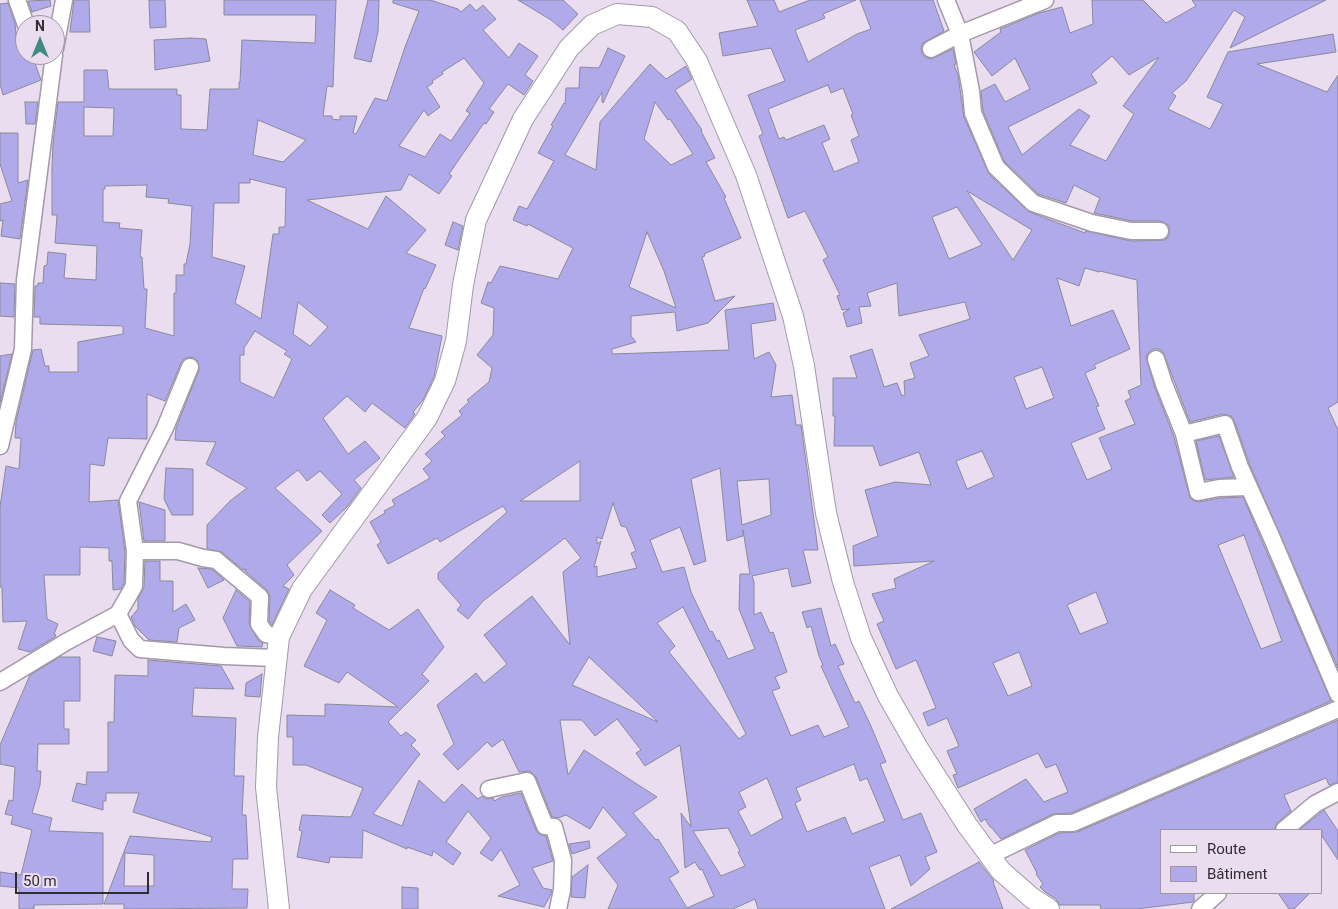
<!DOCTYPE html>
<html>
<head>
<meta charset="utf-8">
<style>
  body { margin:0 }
  #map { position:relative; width:1338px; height:909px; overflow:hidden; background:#e9ddef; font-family:Roboto,sans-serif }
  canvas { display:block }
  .legend { position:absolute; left:1160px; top:829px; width:162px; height:65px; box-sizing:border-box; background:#e9ddef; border:1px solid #9f96a3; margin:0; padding:6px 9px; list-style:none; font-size:15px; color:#302c32 }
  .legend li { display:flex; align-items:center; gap:10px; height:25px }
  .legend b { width:25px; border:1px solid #9f96a3 }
  .north { position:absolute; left:15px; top:15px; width:50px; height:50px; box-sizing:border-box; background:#e9ddef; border:1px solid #9f96a3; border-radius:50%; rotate:0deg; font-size:14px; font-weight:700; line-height:20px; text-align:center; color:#302c32 }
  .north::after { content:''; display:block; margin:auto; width:18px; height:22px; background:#428984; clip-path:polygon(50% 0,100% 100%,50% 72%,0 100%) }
  .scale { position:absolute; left:15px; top:872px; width:134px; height:22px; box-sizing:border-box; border:2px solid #302c32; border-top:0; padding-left:6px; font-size:15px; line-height:18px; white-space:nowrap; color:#302c32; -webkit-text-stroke:4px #e9ddef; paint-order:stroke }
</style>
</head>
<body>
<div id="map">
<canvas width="1338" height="909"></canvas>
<ul class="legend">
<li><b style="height:6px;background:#fff"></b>Route</li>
<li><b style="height:14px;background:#b0aaeb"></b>Bâtiment</li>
</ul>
<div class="north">N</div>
<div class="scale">50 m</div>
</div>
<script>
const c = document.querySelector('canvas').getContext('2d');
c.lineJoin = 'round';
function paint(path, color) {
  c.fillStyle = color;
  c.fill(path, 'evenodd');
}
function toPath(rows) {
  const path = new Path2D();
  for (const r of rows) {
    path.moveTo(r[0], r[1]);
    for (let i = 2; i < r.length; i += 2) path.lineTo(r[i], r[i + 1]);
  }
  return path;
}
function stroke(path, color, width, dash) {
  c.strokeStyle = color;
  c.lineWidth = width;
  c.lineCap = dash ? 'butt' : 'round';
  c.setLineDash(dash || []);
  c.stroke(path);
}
const building = toPath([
  [50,0,51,6,32,12,28,1,50,0],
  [74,0,89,0,90,32,70,32,74,0],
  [149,0,165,0,166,27,150,28,149,0],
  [224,0,336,0,333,87,327,86,323,116,332,116,332,119,340,120,340,116,357,116,353,133,356,134,375,98,387,101,405,47,419,11,393,3,393,0,430,0,458,9,461,12,470,4,476,11,483,5,496,19,483,30,509,58,519,43,538,56,525,75,533,81,524,95,508,84,489,109,494,112,486,124,484,123,449,174,452,176,439,194,409,174,401,190,307,200,368,229,386,196,426,230,406,253,436,265,425,289,424,288,409,328,442,336,434,377,423,400,413,412,415,414,405,428,372,403,365,412,347,396,323,418,348,454,365,441,380,458,354,480,361,488,348,506,330,523,322,515,342,494,320,471,307,481,298,470,275,488,322,531,287,565,294,575,283,586,289,589,272,625,269,621,270,597,267,590,245,571,246,569,243,570,222,552,207,549,207,525,230,501,247,488,206,464,216,442,175,440,176,428,199,370,198,361,194,358,189,357,184,359,181,363,165,401,147,394,147,439,108,438,104,466,90,464,89,502,118,500,125,552,124,583,121,589,113,590,112,561,109,561,109,548,80,547,80,575,44,575,47,619,58,624,54,634,56,635,55,637,30,652,18,649,27,621,3,622,2,587,0,587,0,507,6,466,19,469,21,438,15,438,16,422,33,350,41,349,45,366,49,366,49,372,78,372,78,342,123,334,123,326,40,324,40,317,34,317,35,286,38,286,38,283,43,283,44,266,47,265,48,252,66,254,64,278,96,280,97,246,55,243,57,215,52,215,52,168,53,143,58,102,84,102,84,70,107,70,109,89,177,89,177,95,181,95,181,129,207,130,210,89,239,89,239,82,240,82,242,40,315,43,316,15,224,15,224,0],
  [464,58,484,83,466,111,470,113,451,141,440,134,425,157,399,146,424,110,428,116,440,107,427,87,433,83,432,81,443,74,442,72,464,58],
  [84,107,114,108,113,136,84,136,84,107],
  [258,120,306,140,283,162,253,155,258,120],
  [250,179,286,188,285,227,279,227,279,234,273,234,261,319,235,303,245,266,212,257,214,203,239,203,239,183,250,183,250,179],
  [147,185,146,197,169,199,168,203,192,206,190,244,186,264,184,264,184,275,176,275,176,293,174,293,174,336,145,328,147,289,144,289,142,257,140,257,142,230,119,228,120,223,103,222,103,189,105,189,105,186,147,185],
  [298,302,328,327,310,346,293,334,298,302],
  [255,331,287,351,284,354,292,359,274,398,240,382,240,355,244,355,244,348,255,331],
  [368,0,379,0,378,32,371,62,354,58,368,0],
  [518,0,563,0,578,14,563,30,551,20,518,0],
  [747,0,774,0,779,12,810,0,856,0,823,14,825,18,795,30,808,62,857,34,871,29,860,0,933,0,944,31,923,43,921,48,922,53,925,57,931,59,953,49,956,64,954,65,958,75,964,117,989,174,1029,212,1085,233,1086,231,1131,241,1165,240,1169,236,1169,226,1165,223,1160,221,1132,221,1094,213,1100,198,1074,185,1066,203,1038,194,1004,161,983,111,981,91,995,84,1005,102,1030,89,1015,58,992,76,974,52,1001,32,1000,29,1039,13,1062,7,1070,33,1093,24,1092,0,1143,0,1166,23,1196,6,1192,0,1326,0,1230,48,1245,17,1234,10,1186,81,1172,93,1176,96,1168,109,1210,129,1223,104,1207,97,1228,52,1333,34,1336,52,1257,64,1327,92,1338,75,1338,402,1328,408,1338,430,1338,668,1249,463,1234,420,1231,416,1223,414,1190,422,1163,352,1159,349,1153,349,1148,353,1146,357,1155,388,1174,437,1190,498,1194,501,1199,502,1220,498,1243,497,1331,701,1071,813,1053,814,1001,839,991,827,990,827,985,819,981,822,974,809,1026,779,1044,802,1068,792,1056,764,1046,768,1038,753,958,788,953,775,957,774,947,751,959,746,947,718,928,726,923,713,936,708,929,691,916,660,896,669,877,624,884,621,872,594,896,588,894,579,934,561,854,566,853,546,878,536,865,490,895,482,931,485,919,452,880,466,873,446,834,446,835,416,833,416,833,378,857,378,850,356,872,349,884,387,897,383,902,396,905,395,904,381,915,378,910,363,929,356,919,335,970,319,965,302,899,316,897,283,867,293,871,306,859,307,862,323,847,327,843,313,850,309,842,310,837,296,840,295,823,260,828,257,805,211,788,218,759,136,763,134,748,95,785,81,771,48,723,56,719,33,758,26,747,0],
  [1112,56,1129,75,1159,57,1123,106,1134,114,1106,161,1070,145,1090,116,1079,109,1022,155,1008,127,1097,83,1091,74,1112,56],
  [828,85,831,93,843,88,853,114,851,115,859,136,851,140,859,162,834,172,822,143,830,139,824,125,786,140,784,137,779,139,768,109,828,85],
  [967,191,1032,230,1013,260,967,191],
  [957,207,982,245,949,259,932,217,957,207],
  [1085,268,1099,272,1100,271,1137,280,1141,385,1128,391,1131,398,1125,401,1135,424,1099,438,1112,469,1087,480,1071,443,1105,429,1096,407,1099,406,1085,373,1096,368,1094,365,1130,349,1113,310,1071,326,1057,278,1079,286,1085,268],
  [1042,367,1054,398,1026,409,1014,377,1042,367],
  [982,451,994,477,967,489,956,461,982,451],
  [1244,535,1282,641,1261,649,1218,545,1244,535],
  [1096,592,1108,623,1080,634,1067,605,1096,592],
  [1019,652,1032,686,1008,696,993,663,1019,652],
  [8,3,15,23,17,47,25,44,25,55,32,55,41,80,3,95,0,84,0,4,8,3],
  [191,38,206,39,210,61,155,70,154,40,191,38],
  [608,48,625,56,603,103,602,102,602,92,565,155,596,170,600,122,650,64,666,79,686,66,692,79,675,90,702,130,701,131,715,158,706,162,726,197,724,198,741,238,704,254,705,256,702,257,715,301,735,296,708,323,677,331,675,312,631,316,631,336,636,342,612,349,612,354,729,350,725,310,773,303,776,320,751,324,754,359,769,352,776,365,771,397,792,395,796,425,801,425,818,550,803,550,811,583,792,587,788,568,752,576,754,582,754,615,761,612,770,633,773,632,787,672,775,677,780,688,772,691,791,736,818,725,824,737,849,727,821,666,823,665,819,656,811,626,807,628,802,612,821,608,831,646,835,644,844,664,838,666,855,703,859,701,870,724,886,762,880,764,903,820,921,813,937,852,925,857,930,869,911,886,900,855,869,867,885,909,758,909,755,899,733,909,608,909,618,885,597,858,627,835,603,807,590,829,566,815,558,818,552,817,536,777,530,771,519,772,503,739,492,747,487,742,458,770,443,754,454,744,437,705,476,673,484,683,507,664,484,635,532,596,570,645,563,572,581,558,565,538,483,601,468,619,457,610,461,605,438,579,438,573,507,512,503,506,440,542,437,538,388,564,377,545,381,542,370,522,385,513,384,511,395,505,392,500,430,478,423,469,432,461,425,454,445,436,441,432,462,415,459,411,469,402,467,400,489,382,492,368,477,355,493,335,494,308,481,303,488,282,491,283,500,266,558,279,573,248,528,224,527,226,513,220,519,206,527,209,554,161,538,153,553,126,551,125,564,103,565,104,566,88,579,88,580,67,599,68,608,48],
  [655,102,668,120,670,119,693,154,671,165,644,139,655,102],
  [647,232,664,271,676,308,629,287,647,232],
  [580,461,580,501,520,501,580,461],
  [720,468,727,541,743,536,743,530,750,574,740,574,739,609,755,649,728,659,719,640,717,641,712,631,710,632,691,592,684,567,662,572,650,540,680,527,694,565,706,561,691,479,720,468],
  [769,479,771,515,742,525,737,481,769,479],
  [613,503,621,526,626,527,636,551,631,553,637,568,597,577,597,566,594,567,601,541,597,544,597,537,602,539,613,503],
  [683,607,746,734,739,739,669,652,675,646,657,623,683,607],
  [589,657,658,722,572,685,589,657],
  [617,719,641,750,636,753,645,766,680,745,691,827,681,813,685,868,695,862,700,870,702,869,714,896,687,908,669,878,679,872,658,839,656,840,633,813,657,797,584,750,568,775,560,720,582,720,595,736,617,719],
  [854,764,860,781,867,778,885,821,852,834,845,817,807,832,795,803,801,800,796,788,854,764],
  [767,778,783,818,751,836,738,811,746,807,739,792,767,778],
  [728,828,740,851,738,852,745,866,721,876,693,831,728,828],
  [25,102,38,102,35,124,26,124,25,102],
  [0,133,18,133,18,183,28,180,20,239,1,236,3,220,0,221,0,204,12,201,0,164,0,133],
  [453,222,463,226,458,250,445,245,453,222],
  [0,283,15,284,14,317,0,316,0,283],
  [12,354,0,403,0,356,12,354],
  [1219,436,1234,477,1205,480,1196,441,1219,436],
  [166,468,193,469,193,515,172,515,164,499,166,468],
  [139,502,165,510,165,541,144,541,139,502],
  [145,561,160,561,160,581,173,581,173,612,186,604,195,620,179,628,177,642,149,640,135,626,131,617,138,609,138,599,144,587,145,561],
  [198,568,212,569,224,580,208,588,198,568],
  [236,590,250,602,249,624,258,640,263,643,262,647,237,646,223,618,236,590],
  [330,590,355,605,353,608,389,630,418,609,444,647,422,674,429,681,388,722,401,736,406,732,416,740,411,745,420,754,373,814,402,826,419,780,444,803,462,784,478,799,482,796,486,799,493,798,494,801,502,797,521,793,536,830,539,834,546,836,553,861,532,868,543,888,552,890,550,896,544,907,498,896,520,885,501,849,492,861,480,853,491,838,468,811,446,842,461,853,453,865,433,851,432,856,407,847,407,849,363,830,362,858,330,857,329,863,297,857,302,831,299,830,302,815,351,817,363,788,306,765,293,765,293,737,287,737,287,715,325,716,325,704,398,707,347,672,339,683,304,666,327,620,316,613,330,590],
  [97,637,116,641,112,656,93,651,97,637],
  [60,657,80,657,80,701,64,701,64,729,69,729,69,744,38,744,37,771,41,771,40,785,32,813,52,818,49,831,103,833,103,904,34,905,34,909,19,909,19,888,0,886,0,872,21,875,32,830,11,824,13,816,5,814,9,800,13,801,15,767,0,764,0,745,30,675,60,657],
  [148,660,221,666,234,689,194,688,192,716,236,718,234,776,244,776,242,815,246,815,248,859,233,859,232,889,248,889,247,908,124,909,124,904,104,904,130,836,211,842,212,837,133,812,139,793,106,793,106,801,103,801,103,810,72,801,77,783,86,785,87,772,108,772,108,722,114,722,115,675,148,676,148,660],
  [125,853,154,855,154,886,124,886,125,853],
  [262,674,260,697,245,696,246,683,262,674],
  [1338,720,1338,782,1329,785,1326,778,1284,795,1291,811,1277,823,1274,830,1162,830,1162,893,1194,893,1194,901,1193,902,1137,909,1101,909,1100,905,1060,905,1056,899,1045,892,1040,887,1043,884,1036,874,1037,873,1025,850,1059,833,1077,832,1338,720],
  [1324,810,1338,831,1338,860,1322,836,1322,830,1299,830,1324,810],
  [589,841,590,848,572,854,569,844,589,841],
  [979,862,994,881,993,882,1003,909,891,909,979,862],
  [588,865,585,898,571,897,572,877,588,865],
  [402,887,418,888,418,909,402,909,402,887],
  [1278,893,1310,893,1294,909,1289,909,1278,893]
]);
const minor = toPath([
  [17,0,26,25],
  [946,0,960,34,971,91,973,113,996,167,1033,203,1092,223,1131,231,1160,231],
  [55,49,64,0],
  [931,49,960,34,1045,0],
  [1156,359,1164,384,1184,434,1225,424,1240,467,1271,536,1338,694],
  [190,367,165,428,128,501,135,551,178,551,203,558,216,560,260,597,259,624,266,634,279,637],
  [1184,434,1198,492,1219,488,1248,487],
  [0,446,23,349,25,280,54,55],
  [135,551,134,586,118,614,131,640,140,649,224,656,276,658],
  [0,682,66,642,118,614],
  [489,789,527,781,545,826,554,827,563,860,562,890,558,909],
  [1284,830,1315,804,1338,792],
  [989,856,1057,823,1073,823,1338,709],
  [1200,909,1218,893]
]);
const tertiary = toPath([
  [279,909,266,787,268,737,279,637,302,589,427,418,445,381,456,341,463,285,476,220,523,119,569,48,592,25,617,14,652,17,677,31,697,61,746,175,793,316,804,366,826,513,843,582,861,638,888,696,919,750,967,825,1001,871,1032,898,1049,909]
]);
paint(building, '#b0aaeb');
stroke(building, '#8a899b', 1);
stroke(minor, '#a498a9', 19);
stroke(tertiary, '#a498a9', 22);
stroke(minor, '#fff', 16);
stroke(tertiary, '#fff', 20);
</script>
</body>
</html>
